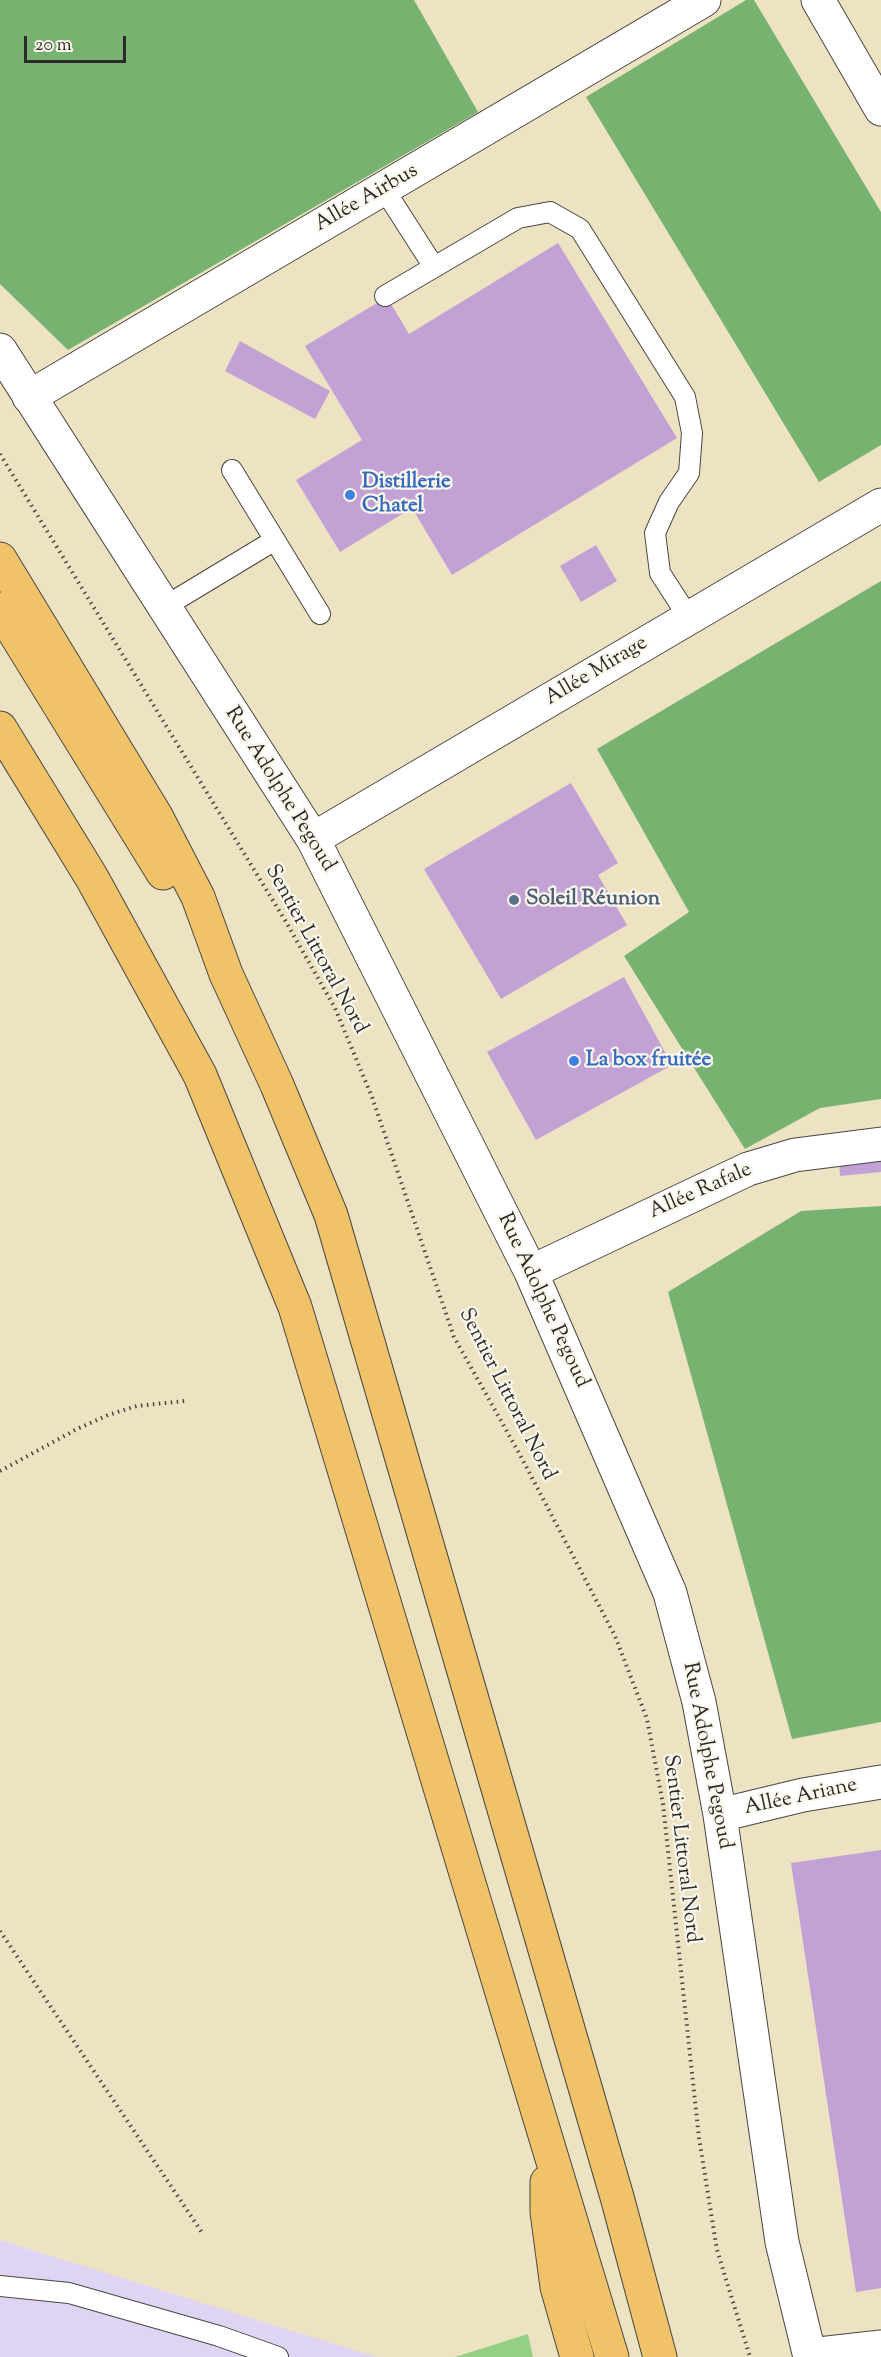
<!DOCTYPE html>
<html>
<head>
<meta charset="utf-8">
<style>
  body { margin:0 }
  #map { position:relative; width:881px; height:2357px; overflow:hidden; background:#ede3c3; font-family:"Sorts Mill Goudy",serif }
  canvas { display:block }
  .scale { position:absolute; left:24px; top:36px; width:102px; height:27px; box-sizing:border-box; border:3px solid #2b2b2b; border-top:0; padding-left:8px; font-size:18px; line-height:21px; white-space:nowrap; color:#2b2b2b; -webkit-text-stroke:4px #fbf7ec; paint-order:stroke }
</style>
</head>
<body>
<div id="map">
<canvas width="881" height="2357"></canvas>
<div class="scale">20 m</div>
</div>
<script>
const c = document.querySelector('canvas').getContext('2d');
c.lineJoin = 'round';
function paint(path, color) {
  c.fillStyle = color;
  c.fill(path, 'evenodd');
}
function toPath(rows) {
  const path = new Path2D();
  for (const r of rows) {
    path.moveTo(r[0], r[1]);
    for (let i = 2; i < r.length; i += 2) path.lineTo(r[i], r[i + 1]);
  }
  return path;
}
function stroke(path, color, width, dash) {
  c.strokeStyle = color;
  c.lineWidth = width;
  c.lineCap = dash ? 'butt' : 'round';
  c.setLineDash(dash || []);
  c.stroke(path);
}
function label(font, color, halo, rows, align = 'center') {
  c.font = font + ' "Sorts Mill Goudy",serif';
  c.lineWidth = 4.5;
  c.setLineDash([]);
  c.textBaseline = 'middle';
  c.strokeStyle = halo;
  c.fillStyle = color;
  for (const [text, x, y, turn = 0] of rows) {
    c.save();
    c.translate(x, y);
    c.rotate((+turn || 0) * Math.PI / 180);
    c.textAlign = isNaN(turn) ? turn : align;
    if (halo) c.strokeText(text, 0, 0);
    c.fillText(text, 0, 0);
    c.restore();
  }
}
const built = toPath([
  [0,2240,376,2357,0,2357]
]);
const green = toPath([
  [528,2334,533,2357,455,2357]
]);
const forest = toPath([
  [0,0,414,0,478,112,68,350,0,284],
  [746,0,754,0,881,212,881,445,819,482,586,97],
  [881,581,881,1099,820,1108,745,1149,624,956,689,912,597,749],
  [881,1206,881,1722,792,1739,668,1292,801,1211]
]);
const building = toPath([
  [558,243,677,438,452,575,412,508,340,552,296,480,362,440,305,346,387,297,409,334],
  [240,341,330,391,315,419,225,371],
  [596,545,617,581,581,602,560,566],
  [571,783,618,863,598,875,627,925,501,999,424,869],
  [624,977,672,1065,536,1140,487,1052],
  [881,1156,881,1172,840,1176,839,1160],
  [881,1850,881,2288,856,2292,791,1863]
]);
const path = toPath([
  [0,454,286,922,335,1008,372,1097,454,1337,519,1453,615,1636,647,1719,663,1804,699,2138,717,2250,750,2357],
  [0,1471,77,1429,108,1415,137,1406,185,1401],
  [0,1931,203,2234]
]);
const service = toPath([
  [384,189,434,267],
  [385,296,518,218,550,212,580,229,685,397,692,433,689,473,669,502,655,533,660,573,689,618],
  [232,470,320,614],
  [164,607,275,540],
  [0,2286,69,2293,219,2336,278,2357]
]);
const minor = toPath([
  [0,350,313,839,531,1272,670,1593,699,1702,720,1815,782,2242,810,2357],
  [29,397,704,0],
  [313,839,881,505],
  [531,1272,748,1169,795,1155,881,1144],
  [720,1815,803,1795,881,1782],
  [810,2355,881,2347]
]);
const tertiary = toPath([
  [818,0,881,109]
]);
const trunk = toPath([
  [0,559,156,816,198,897,226,974,277,1085,331,1215,617,2197,660,2357],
  [0,609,163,873],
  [0,728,92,878,200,1075,295,1307,612,2357],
  [547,2182,547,2212,557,2287,577,2357]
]);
const markers = [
  [350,495,6,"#3f7fe0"],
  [514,900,6,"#5c6f8a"],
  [574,1061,6,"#3f7fe0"]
];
const streetNames = [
  ["Allée Airbus",367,199,-30],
  ["Allée Mirage",597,672,-31],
  ["Rue Adolphe Pegoud",279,790,58],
  ["Sentier Littoral Nord",315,950,61],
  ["Allée Rafale",701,1192,-24],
  ["Rue Adolphe Pegoud",542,1301,65],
  ["Sentier Littoral Nord",506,1395,63],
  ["Rue Adolphe Pegoud",706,1756,79],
  ["Allée Ariane",801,1798,-12],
  ["Sentier Littoral Nord",680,1849,83]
];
const shopNames = [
  ["Distillerie",362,483],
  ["Chatel",362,507],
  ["La box fruitée",586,1061]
];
const serviceNames = [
  ["Soleil Réunion",526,900]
];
paint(built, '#e0d4f4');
paint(green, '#94cf83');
paint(forest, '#77b271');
paint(building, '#c2a1d5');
stroke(service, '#484742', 22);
stroke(minor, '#484742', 35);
stroke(tertiary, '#484742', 35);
stroke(trunk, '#484742', 35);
stroke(path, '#484742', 4, [1.5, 4.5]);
stroke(service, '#fff', 20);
stroke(minor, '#fff', 33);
stroke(tertiary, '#fff', 33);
stroke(trunk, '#f0c369', 33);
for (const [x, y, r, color] of markers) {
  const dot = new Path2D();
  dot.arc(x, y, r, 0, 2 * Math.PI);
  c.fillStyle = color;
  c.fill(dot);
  stroke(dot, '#fbf7ec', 2);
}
label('21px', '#2b2b2b', '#fbf7ec', streetNames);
label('bold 21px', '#366cbe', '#fbf7ec', shopNames, 'left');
label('bold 21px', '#4e5e75', '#fbf7ec', serviceNames, 'left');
</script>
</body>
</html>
